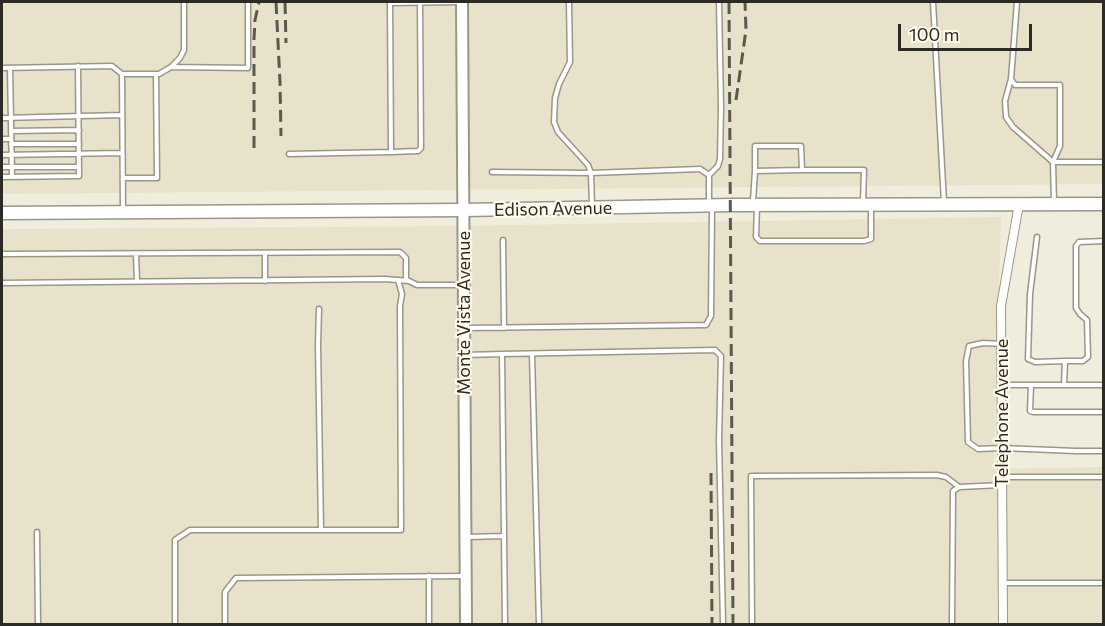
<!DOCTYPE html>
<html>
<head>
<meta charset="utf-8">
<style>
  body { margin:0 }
  #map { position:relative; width:1105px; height:626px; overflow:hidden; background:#f1eddd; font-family:Commissioner,sans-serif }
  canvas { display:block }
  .frame { position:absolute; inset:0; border:3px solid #2b2a24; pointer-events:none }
  .scale { position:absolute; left:898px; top:24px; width:134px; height:27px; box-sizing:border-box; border:3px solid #2b2a24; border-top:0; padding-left:8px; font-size:18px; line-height:21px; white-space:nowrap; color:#2b2a24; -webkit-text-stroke:4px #fffaea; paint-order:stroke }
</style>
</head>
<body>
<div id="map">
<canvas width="1105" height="626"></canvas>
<div class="frame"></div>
<div class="scale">100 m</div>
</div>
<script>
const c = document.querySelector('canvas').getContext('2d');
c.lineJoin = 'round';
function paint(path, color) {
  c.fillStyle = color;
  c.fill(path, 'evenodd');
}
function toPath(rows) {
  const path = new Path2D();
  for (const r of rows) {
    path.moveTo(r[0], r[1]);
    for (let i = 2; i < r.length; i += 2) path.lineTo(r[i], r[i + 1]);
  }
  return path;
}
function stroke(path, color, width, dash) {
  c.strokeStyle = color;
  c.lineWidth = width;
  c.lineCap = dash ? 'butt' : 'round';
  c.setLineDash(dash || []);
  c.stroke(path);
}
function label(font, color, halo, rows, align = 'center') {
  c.font = font + ' Commissioner,sans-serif';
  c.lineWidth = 4.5;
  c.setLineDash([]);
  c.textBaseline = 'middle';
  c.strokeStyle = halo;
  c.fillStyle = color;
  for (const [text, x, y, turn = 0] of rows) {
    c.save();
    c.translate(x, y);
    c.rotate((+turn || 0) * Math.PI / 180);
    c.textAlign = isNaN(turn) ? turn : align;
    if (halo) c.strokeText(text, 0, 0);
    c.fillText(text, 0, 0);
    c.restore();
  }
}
const built = toPath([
  [2,2,1103,2,1103,184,2,194],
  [1001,217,994,469,1103,467,1103,624,2,624,2,229,451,226]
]);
const service = toPath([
  [420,2,421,148,418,151,391,152,390,3,461,2],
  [569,2,570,62,559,84,555,98,554,122,558,132,588,165,591,173,592,206],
  [933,2,944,203],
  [171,67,248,68,248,2],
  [2,68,112,66,122,74,123,211],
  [10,68,12,177],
  [122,74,159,74,171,67,180,58,184,50,184,2],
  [1011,79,1015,85,1060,85,1060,146,1053,162,1013,127,1006,117,1005,101,1011,79,1017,2],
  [2,118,122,115],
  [11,131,79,130],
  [2,139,11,139],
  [11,144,79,144],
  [289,154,391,152],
  [2,155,122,153],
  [2,167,79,167],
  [755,171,802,170],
  [492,172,591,173,700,169,709,175,709,204],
  [709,175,718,166,720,159,721,107,719,2],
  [2,177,79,176,78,66],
  [123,178,157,178,156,74],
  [753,201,755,171,755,146,801,146,802,170,864,170,863,203],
  [1054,203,1053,162,1104,162],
  [757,206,756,237,760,241,864,241,871,239,871,205],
  [1037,237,1030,294,1028,359,1035,362,1065,361,1064,385],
  [503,240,504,328],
  [265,253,265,281],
  [2,254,400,252,406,258,406,278,408,281],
  [136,254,137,281],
  [2,283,385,279,409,281,417,285,463,285],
  [319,309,318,345,321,530,401,530,400,306,402,294,398,280],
  [465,328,706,325,711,316,712,208],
  [1002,344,983,343,969,346,966,361,968,442,978,449,1002,448,1076,451,1104,451],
  [532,354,539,624],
  [465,355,502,354],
  [1065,361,1083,361,1088,357,1087,320,1080,314,1076,308,1076,246,1079,242,1104,241],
  [1002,385,1104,385],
  [1031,385,1030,411,1033,412,1104,412],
  [1002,477,1104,477],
  [37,532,38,624],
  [467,537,504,536],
  [429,576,429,624],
  [1004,583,1104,583],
  [175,624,175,540,190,530,321,530],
  [225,624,225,592,236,578,465,576],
  [505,624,502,354,715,350,721,356,719,440,723,624],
  [752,624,751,476,937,475,946,477,959,487],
  [952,624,953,491,959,487,1002,485]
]);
const minor = toPath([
  [1003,624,1001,306,1019,204]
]);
const tertiary = toPath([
  [462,2,466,624]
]);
const primary = toPath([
  [2,213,463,210,731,205,1104,204]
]);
const rail = toPath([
  [276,2,280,82,281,136],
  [285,2,286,43],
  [729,2,733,624],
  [736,100,746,30,745,2],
  [254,148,254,39,255,20,259,2],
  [711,473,712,624]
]);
const streetNames = [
  ["Edison Avenue",553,209,-1],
  ["Monte Vista Avenue",464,313,-90],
  ["Telephone Avenue",1002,413,-90]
];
paint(built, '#e8e2cb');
stroke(service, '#9a9688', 7);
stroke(minor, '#9a9688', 10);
stroke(tertiary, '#9a9688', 14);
stroke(primary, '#9a9688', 15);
stroke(service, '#fff', 4);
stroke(minor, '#fff', 8);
stroke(tertiary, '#fff', 10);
stroke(primary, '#fff', 12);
stroke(rail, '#5a5950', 3, [12, 6]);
label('18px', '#2b2a24', '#fffaea', streetNames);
</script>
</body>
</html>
